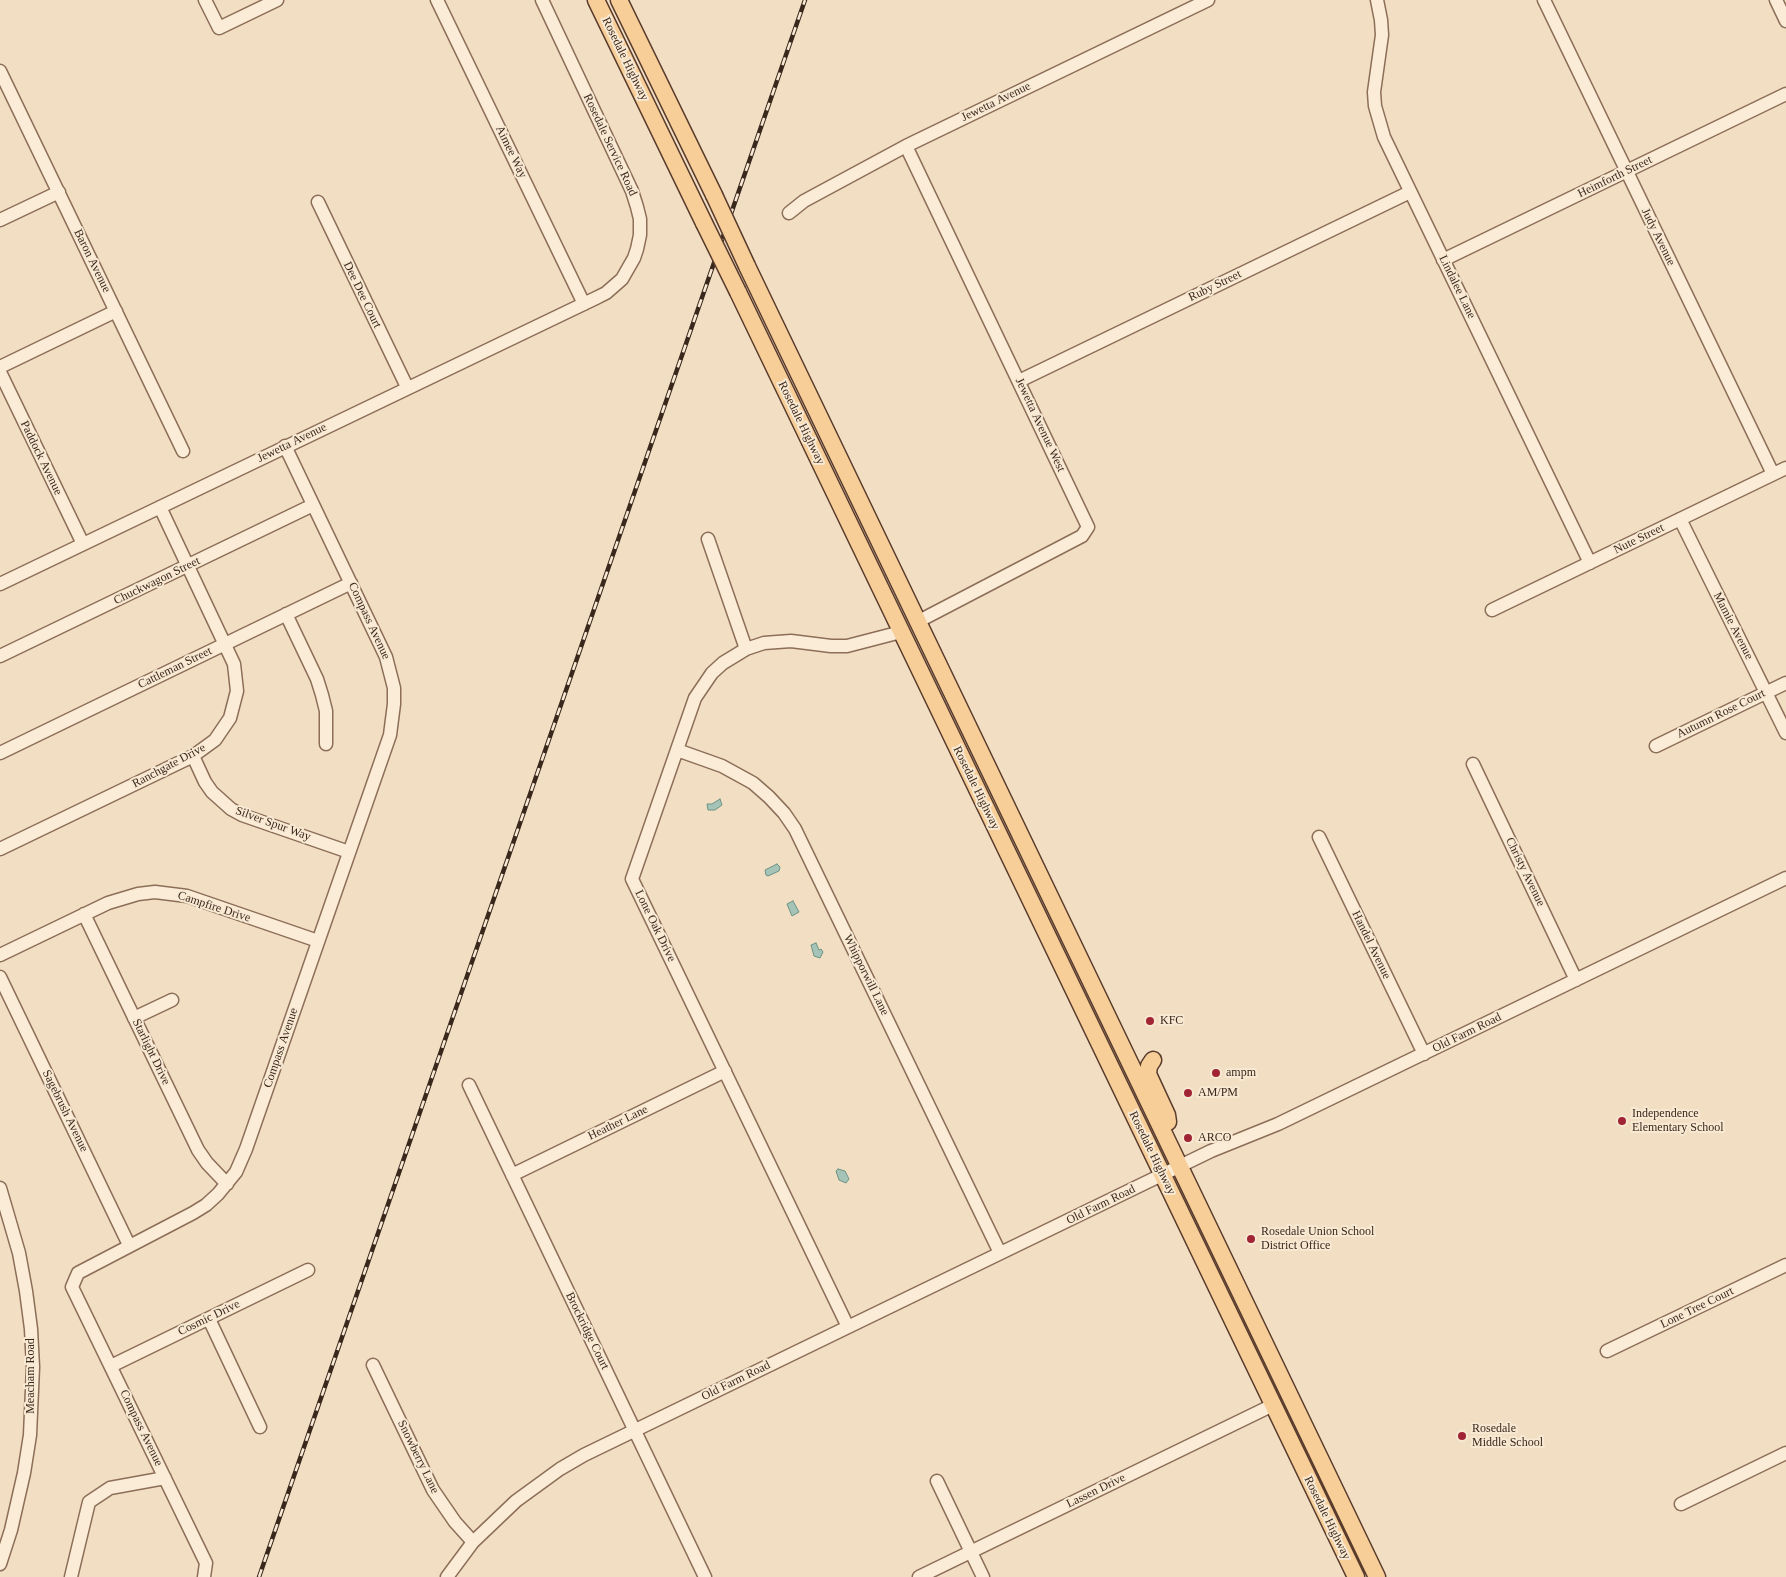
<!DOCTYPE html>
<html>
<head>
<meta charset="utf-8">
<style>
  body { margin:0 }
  canvas { display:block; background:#f1dec3 }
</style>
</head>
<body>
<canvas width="1786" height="1577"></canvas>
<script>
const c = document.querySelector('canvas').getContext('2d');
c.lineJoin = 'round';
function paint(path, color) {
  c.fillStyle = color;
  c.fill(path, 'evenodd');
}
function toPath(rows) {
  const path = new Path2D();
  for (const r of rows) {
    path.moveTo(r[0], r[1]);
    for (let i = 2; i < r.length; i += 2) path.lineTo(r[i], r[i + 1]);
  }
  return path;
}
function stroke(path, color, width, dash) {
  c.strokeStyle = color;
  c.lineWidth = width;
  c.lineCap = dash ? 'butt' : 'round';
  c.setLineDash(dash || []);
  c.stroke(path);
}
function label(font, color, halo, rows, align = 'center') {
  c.font = font + ' "Times New Roman",serif';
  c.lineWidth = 4;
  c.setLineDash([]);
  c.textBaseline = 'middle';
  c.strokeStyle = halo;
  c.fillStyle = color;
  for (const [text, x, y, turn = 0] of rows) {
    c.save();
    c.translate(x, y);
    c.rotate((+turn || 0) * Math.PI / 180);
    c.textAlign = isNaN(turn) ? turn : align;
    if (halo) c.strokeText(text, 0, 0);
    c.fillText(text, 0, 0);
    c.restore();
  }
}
const water = toPath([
  [720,799,722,805,715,810,708,810,707,804,712,804,720,799],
  [777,864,780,867,779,871,768,876,766,875,765,870,777,864],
  [793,901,799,912,792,916,787,904,793,901],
  [816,943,819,950,821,949,823,952,820,958,814,956,811,945,816,943],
  [838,1169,845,1171,849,1179,846,1183,839,1180,836,1171,838,1169]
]);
const minor = toPath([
  [205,0,219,28,277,0],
  [437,0,584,304],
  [1377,0,1381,20,1382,35,1374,92,1375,106,1384,137,1590,563],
  [1544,0,1773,474],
  [1776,0,1786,21],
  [0,71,183,451],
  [906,146,1088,527,1082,536,917,622],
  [318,202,407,387],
  [789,213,804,201,906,146,1208,0],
  [0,220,59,192],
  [1443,260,1786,94],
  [0,367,116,311],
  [0,372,83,544],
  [1019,381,1410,192],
  [1680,519,1786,733],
  [708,539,746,649],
  [0,584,596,298,606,293,622,279,634,258,637,249,640,235,640,219,637,207,632,191,542,0],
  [1492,610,1786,468],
  [286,614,317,679,322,695,326,711,326,744],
  [0,656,313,505],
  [1656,746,1786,683],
  [677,750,722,766,753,783,769,797,784,813,795,829,1000,1253],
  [0,753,351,583],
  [193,756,205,782,212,792,231,809,242,815,349,852],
  [1473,764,1576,980],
  [1319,837,1424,1054],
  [0,849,193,756,215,740,230,718,237,691,234,664,160,507],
  [84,914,198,1150,207,1163,227,1184],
  [0,955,108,903,138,894,155,892,187,896,318,941],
  [0,977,129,1245],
  [134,1018,172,1000],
  [469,1085,705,1577],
  [512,1175,725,1071],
  [0,1188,19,1253,26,1291,31,1329,33,1367,30,1435,24,1473,11,1530,0,1564],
  [209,1319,260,1427],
  [848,1327,632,879,695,698,712,673,723,663,746,649,764,643,791,641,831,646,847,646,901,632],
  [1607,1351,1786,1265],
  [373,1365,433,1490,455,1522,473,1542],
  [111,1366,308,1270],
  [937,1481,983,1577],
  [1681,1504,1786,1453],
  [71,1577,89,1502,110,1488,165,1478],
  [204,1577,206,1563,72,1287,78,1273,193,1213,206,1205,218,1194,236,1172,246,1149,390,735,394,704,394,688,386,657,285,446],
  [447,1577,473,1542,516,1501,560,1469,584,1455,1211,1151,1278,1124,1786,878],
  [919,1577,1273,1405]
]);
const major = toPath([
  [596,0,704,223],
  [619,0,714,195],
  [747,266,1377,1577],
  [738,292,1356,1577],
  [1153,1060,1149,1066,1148,1074,1167,1115,1168,1122]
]);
const rail = toPath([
  [259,1577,805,0]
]);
const majorBridge = toPath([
  [714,195,747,266],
  [704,223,738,292]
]);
const markers = [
  [1150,1021,5,"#a02434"],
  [1216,1073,5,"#a02434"],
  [1188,1093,5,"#a02434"],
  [1622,1121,5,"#a02434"],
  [1188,1138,5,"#a02434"],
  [1251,1239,5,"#a02434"],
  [1462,1436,5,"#a02434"]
];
const streetNames = [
  ["Rosedale Highway",625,59,64],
  ["Jewetta Avenue",996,102,-26],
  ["Rosedale Service Road",610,145,65],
  ["Aimee Way",511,152,64],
  ["Heimforth Street",1615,177,-26],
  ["Judy Avenue",1658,237,64],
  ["Baron Avenue",92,261,64],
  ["Ruby Street",1215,286,-26],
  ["Lindalee Lane",1457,287,64],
  ["Dee Dee Court",362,295,64],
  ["Rosedale Highway",801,423,64],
  ["Jewetta Avenue West",1040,425,65],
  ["Jewetta Avenue",292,443,-26],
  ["Paddock Avenue",41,458,64],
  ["Nute Street",1639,539,-26],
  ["Chuckwagon Street",157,581,-26],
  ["Compass Avenue",369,621,65],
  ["Mamie Avenue",1733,626,63],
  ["Cattleman Street",175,668,-26],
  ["Autumn Rose Court",1721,714,-26],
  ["Ranchgate Drive",169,766,-28],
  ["Rosedale Highway",976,788,64],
  ["Silver Spur Way",273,824,20],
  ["Christy Avenue",1525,872,64],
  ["Campfire Drive",214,907,18],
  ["Lone Oak Drive",655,926,64],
  ["Handel Avenue",1371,945,64],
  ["Whipporwill Lane",866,975,64],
  ["Old Farm Road",1467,1033,-26],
  ["Compass Avenue",281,1048,-71],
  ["Starlight Drive",151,1052,64],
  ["Sagebrush Avenue",65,1111,64],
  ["Heather Lane",618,1123,-26],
  ["Rosedale Highway",1152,1153,64],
  ["Old Farm Road",1101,1205,-26],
  ["Lone Tree Court",1697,1308,-26],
  ["Cosmic Drive",209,1318,-26],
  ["Brockridge Court",587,1331,64],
  ["Meacham Road",31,1376,-90],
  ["Old Farm Road",736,1381,-26],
  ["Compass Avenue",141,1428,64],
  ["Snowberry Lane",418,1457,64],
  ["Lassen Drive",1096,1491,-26],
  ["Rosedale Highway",1327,1518,64]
];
const poiNames = [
  ["KFC",1160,1021],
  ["ampm",1226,1073],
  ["AM/PM",1198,1093],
  ["Independence",1632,1114],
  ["Elementary School",1632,1128],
  ["ARCO",1198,1138],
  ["Rosedale Union School",1261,1232],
  ["District Office",1261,1246],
  ["Rosedale",1472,1429],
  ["Middle School",1472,1443]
];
paint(water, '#a5c4b7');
stroke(water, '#6b9384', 1);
stroke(minor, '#8d6e58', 15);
stroke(major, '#5a3c2d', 19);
stroke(minor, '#fbecd7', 12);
stroke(major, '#f7ce98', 16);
stroke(rail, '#3b281d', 4.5);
stroke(rail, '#f8e9d3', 2.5, [8]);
stroke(majorBridge, '#5a3c2d', 19, []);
stroke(majorBridge, '#f7ce98', 16);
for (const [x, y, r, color] of markers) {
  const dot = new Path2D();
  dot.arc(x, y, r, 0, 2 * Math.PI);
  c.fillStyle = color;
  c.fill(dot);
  stroke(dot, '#f8e9d3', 2);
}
label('12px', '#3b281d', '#f8e9d3', streetNames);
label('12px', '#3b281d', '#f8e9d3', poiNames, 'left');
</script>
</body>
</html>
